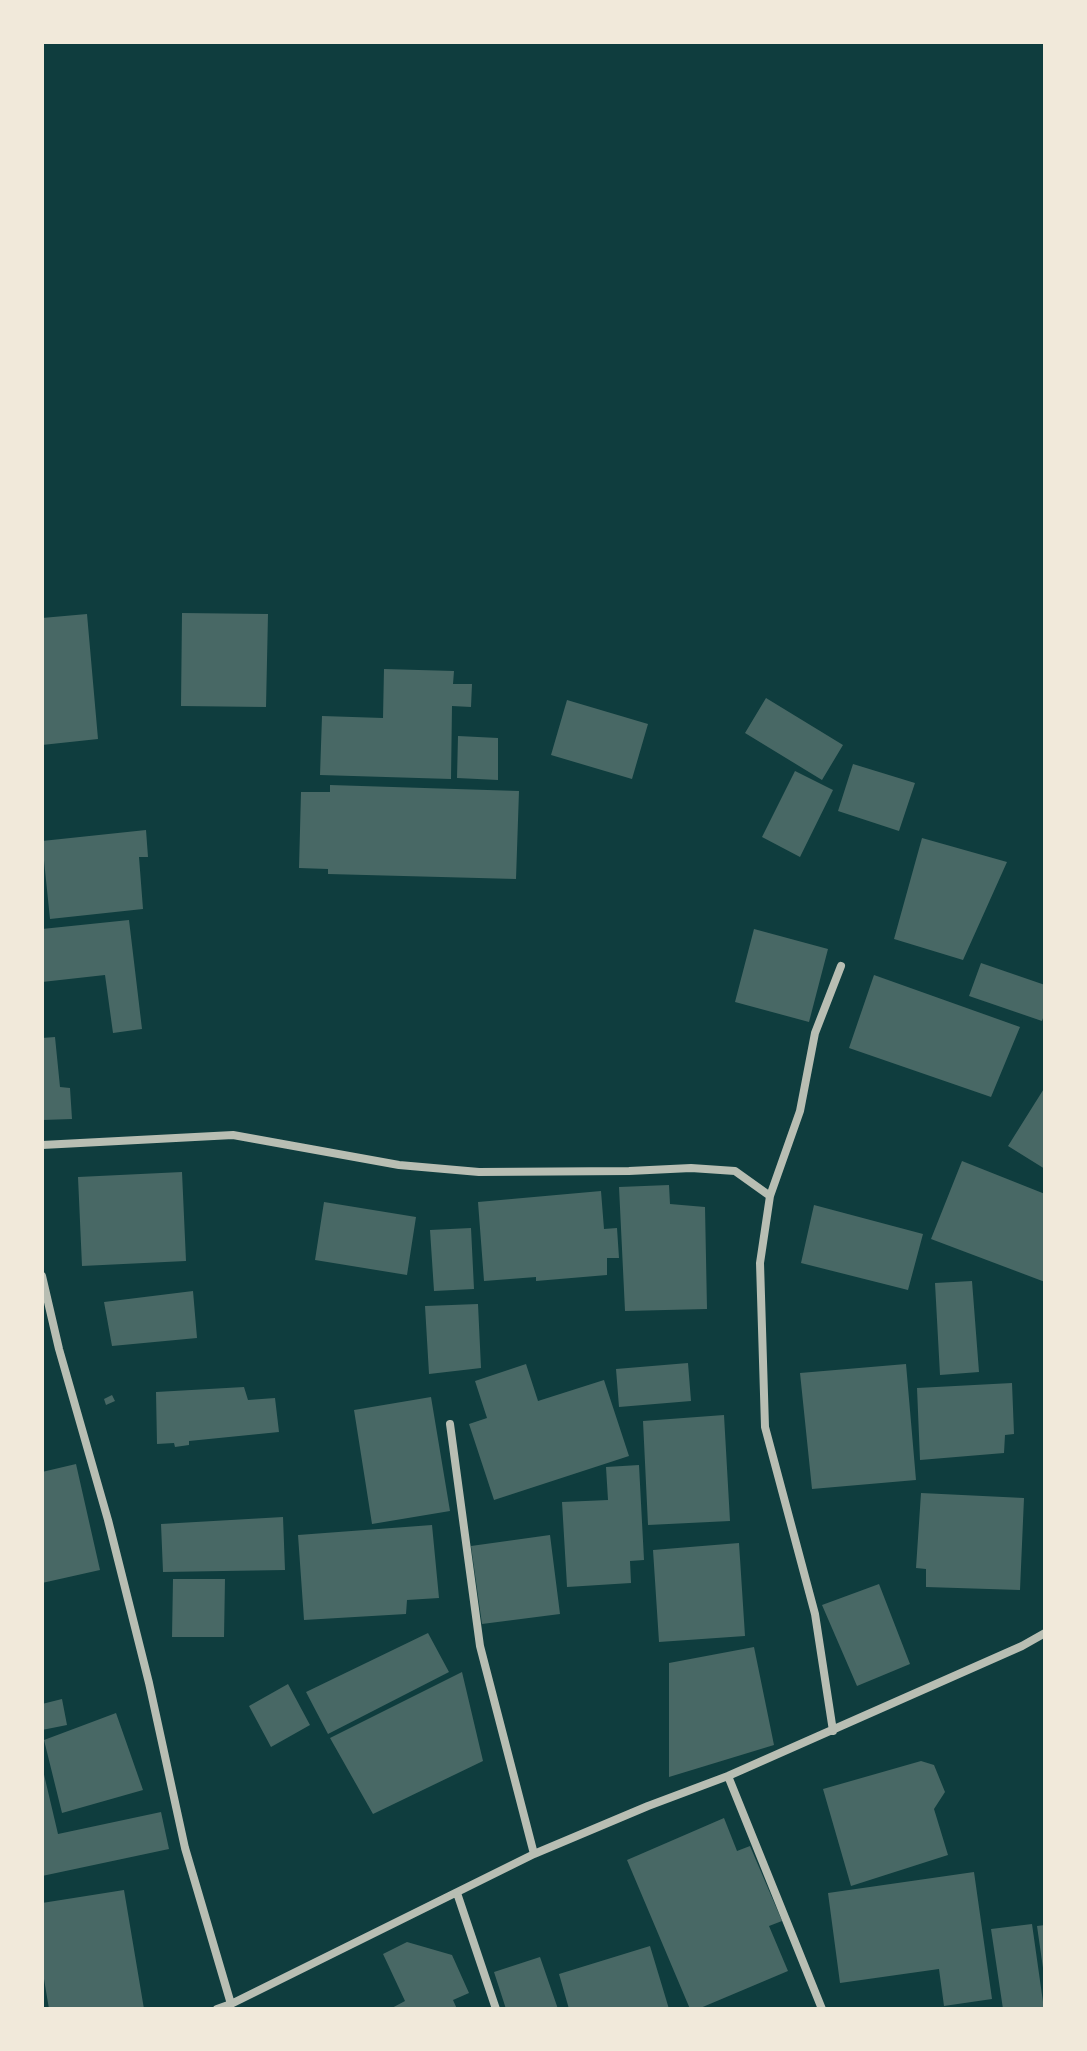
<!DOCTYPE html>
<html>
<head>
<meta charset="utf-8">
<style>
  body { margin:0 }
  #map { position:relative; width:1087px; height:2051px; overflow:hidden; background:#0f3d3e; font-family:"Noto Sans",sans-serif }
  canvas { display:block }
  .frame { position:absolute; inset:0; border:44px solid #f1e9da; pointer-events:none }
</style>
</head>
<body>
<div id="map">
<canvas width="1087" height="2051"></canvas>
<div class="frame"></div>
</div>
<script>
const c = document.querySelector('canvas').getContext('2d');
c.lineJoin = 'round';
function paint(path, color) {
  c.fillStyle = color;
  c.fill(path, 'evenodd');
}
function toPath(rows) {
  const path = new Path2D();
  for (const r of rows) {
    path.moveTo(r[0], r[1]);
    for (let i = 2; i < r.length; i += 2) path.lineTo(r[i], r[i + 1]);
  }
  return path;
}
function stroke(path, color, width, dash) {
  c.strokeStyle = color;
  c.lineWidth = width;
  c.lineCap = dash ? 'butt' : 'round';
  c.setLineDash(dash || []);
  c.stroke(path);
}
const building = toPath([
  [182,613,268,614,266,707,181,706],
  [87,614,98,739,42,745,42,618],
  [384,669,454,671,453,684,472,684,471,707,452,706,451,779,320,775,322,716,383,718],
  [766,698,843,745,822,780,745,733],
  [567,700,648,724,632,779,551,755],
  [458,736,498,738,498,780,457,778],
  [853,764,915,783,899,831,838,811],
  [795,771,833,790,800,857,762,837],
  [330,785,519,791,516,879,328,874,328,869,299,868,301,792,330,792],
  [146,830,148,857,139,857,143,909,50,919,42,841],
  [922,838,1007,862,963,960,894,939],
  [129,920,142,1029,113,1033,105,975,42,982,42,929],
  [754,929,828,949,809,1022,735,1002],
  [981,963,1045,985,1045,1012,1042,1021,969,996],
  [874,975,1020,1027,991,1097,849,1048],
  [55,1037,60,1087,70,1088,72,1119,42,1120,42,1038],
  [1045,1087,1045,1169,1008,1146],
  [962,1161,1045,1194,1045,1282,931,1239],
  [182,1172,186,1261,82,1266,78,1177],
  [669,1185,670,1204,705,1207,707,1309,625,1311,619,1187],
  [601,1191,604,1229,617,1228,619,1258,607,1258,607,1275,536,1281,536,1277,484,1281,478,1202],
  [324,1202,416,1217,407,1275,315,1260],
  [814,1205,923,1234,908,1290,801,1263],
  [471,1228,474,1289,434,1291,430,1230],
  [972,1281,979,1372,940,1375,935,1283],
  [193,1291,197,1338,112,1346,104,1302],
  [478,1304,481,1368,429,1374,425,1306],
  [688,1363,691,1401,619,1407,616,1369],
  [526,1364,538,1401,604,1380,629,1456,494,1500,469,1424,487,1418,475,1381],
  [906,1364,916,1480,812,1489,800,1373],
  [1012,1383,1014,1434,1005,1435,1004,1453,920,1460,917,1388],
  [244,1387,248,1400,275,1398,279,1432,189,1441,189,1445,175,1447,174,1443,157,1444,156,1392],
  [112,1395,115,1401,106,1405,104,1399],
  [431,1397,450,1511,372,1524,354,1410],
  [724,1415,730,1521,648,1525,643,1421],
  [76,1464,100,1570,42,1583,42,1472],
  [639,1465,644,1560,630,1561,631,1583,567,1587,562,1502,608,1500,606,1467],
  [921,1493,1024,1498,1020,1590,926,1587,926,1569,916,1568],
  [283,1517,285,1570,163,1572,161,1524],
  [432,1525,439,1598,407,1600,406,1614,304,1620,298,1535],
  [550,1535,560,1614,482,1624,471,1546],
  [739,1543,745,1636,659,1642,653,1550],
  [173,1579,225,1579,224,1637,172,1637],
  [879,1584,910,1664,857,1686,822,1605],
  [428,1633,449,1672,328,1734,306,1692],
  [754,1647,774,1745,669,1777,669,1663],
  [462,1672,483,1761,373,1814,330,1738],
  [288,1684,310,1725,271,1747,249,1706],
  [62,1699,67,1725,42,1730,42,1704],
  [116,1713,143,1790,62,1813,44,1740],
  [921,1761,934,1765,945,1792,934,1809,948,1855,851,1886,823,1789],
  [42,1766,58,1834,161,1812,169,1849,42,1876],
  [724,1818,737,1851,750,1846,782,1921,769,1926,788,1971,698,2009,690,2009,627,1860],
  [974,1872,992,1999,944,2006,939,1969,840,1983,828,1893],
  [124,1890,144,2009,49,2009,42,1967,42,1903],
  [1032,1924,1044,2009,1003,2009,991,1929],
  [1045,1925,1045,1967,1043,1968,1037,1926],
  [407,1942,452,1955,469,1993,453,2000,457,2009,390,2009,405,2001,383,1954],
  [650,1946,669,2009,569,2009,559,1974],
  [540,1957,558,2009,506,2009,494,1972]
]);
const minor = toPath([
  [42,1145,233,1135,399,1165,479,1172,629,1171,691,1168,735,1171,770,1196,760,1263,765,1427,815,1614,833,1731],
  [770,1196,800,1111,815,1033,841,966],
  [42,1276,59,1349,108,1520,149,1683,185,1848,231,2004],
  [450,1424,480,1646,534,1854],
  [728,1776,822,2009],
  [457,1893,496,2009],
  [217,2009,231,2004,534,1854,648,1806,728,1776,1022,1646,1045,1633]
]);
paint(building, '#486865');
stroke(minor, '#b8beb3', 8);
</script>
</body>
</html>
